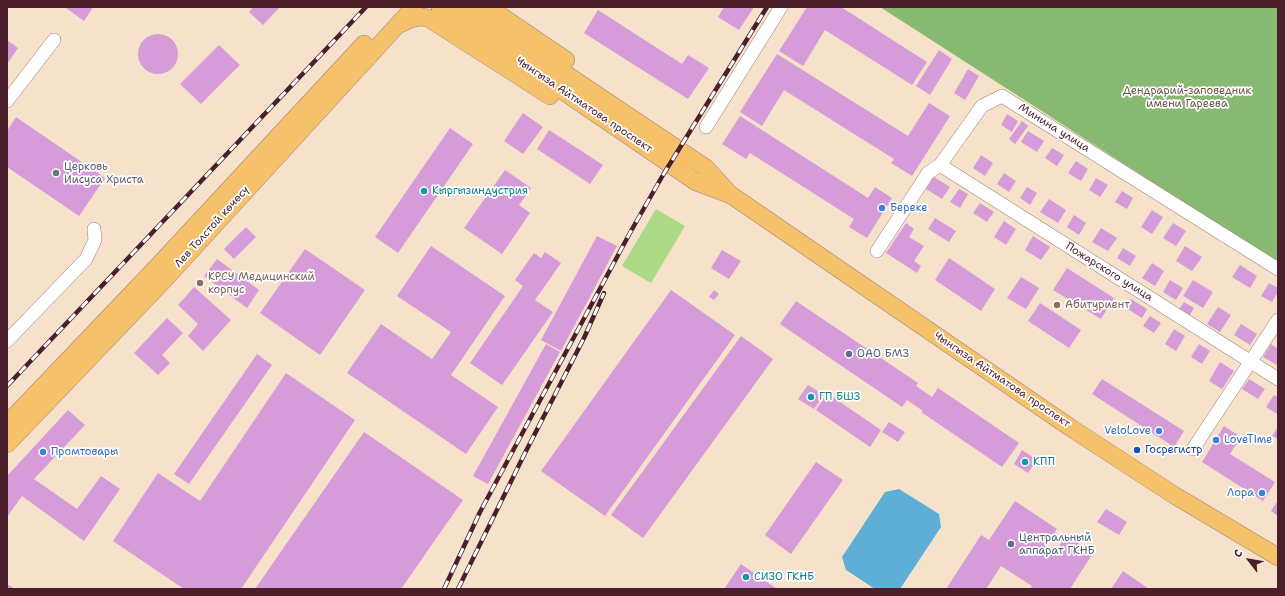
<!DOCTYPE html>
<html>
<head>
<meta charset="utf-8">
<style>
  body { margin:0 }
  #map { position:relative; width:1285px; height:596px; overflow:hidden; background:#f6e2cb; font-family:"Shantell Sans",sans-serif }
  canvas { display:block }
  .frame { position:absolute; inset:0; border:8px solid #4a1f2b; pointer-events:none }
  .north { position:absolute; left:1229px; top:540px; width:40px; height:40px; -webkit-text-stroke:3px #fff; paint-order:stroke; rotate:301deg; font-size:11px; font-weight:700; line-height:16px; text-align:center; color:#4a1f2b }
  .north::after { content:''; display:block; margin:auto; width:14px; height:18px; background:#4a1f2b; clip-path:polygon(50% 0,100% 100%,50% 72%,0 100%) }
</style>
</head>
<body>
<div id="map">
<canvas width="1285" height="596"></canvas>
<div class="frame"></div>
<div class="north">С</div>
</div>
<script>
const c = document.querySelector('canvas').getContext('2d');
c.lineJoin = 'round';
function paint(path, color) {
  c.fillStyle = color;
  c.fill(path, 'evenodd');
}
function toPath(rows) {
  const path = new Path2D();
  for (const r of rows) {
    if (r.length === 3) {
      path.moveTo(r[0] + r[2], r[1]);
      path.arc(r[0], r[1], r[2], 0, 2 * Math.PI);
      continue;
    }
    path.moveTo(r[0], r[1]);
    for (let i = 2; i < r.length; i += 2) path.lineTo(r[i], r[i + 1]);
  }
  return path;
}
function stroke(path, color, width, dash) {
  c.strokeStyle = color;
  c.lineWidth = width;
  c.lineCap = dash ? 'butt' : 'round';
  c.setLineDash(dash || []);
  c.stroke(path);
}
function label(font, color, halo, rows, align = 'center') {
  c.font = font + ' "Shantell Sans",sans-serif';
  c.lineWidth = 3.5;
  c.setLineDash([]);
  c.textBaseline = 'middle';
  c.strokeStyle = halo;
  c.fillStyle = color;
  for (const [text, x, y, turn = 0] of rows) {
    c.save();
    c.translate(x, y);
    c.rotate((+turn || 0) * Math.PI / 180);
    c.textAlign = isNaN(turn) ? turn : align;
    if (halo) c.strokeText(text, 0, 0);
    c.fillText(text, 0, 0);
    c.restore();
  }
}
const green = toPath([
  [656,209,685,226,651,283,622,266]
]);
const forest = toPath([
  [880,7,1278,7,1278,263]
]);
const water = toPath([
  [899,489,939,514,941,527,900,589,875,589,846,570,842,557,885,492]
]);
const building = toPath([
  [67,7,93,7,84,21,66,8],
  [253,7,280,7,263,25,249,12],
  [724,7,754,7,739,30,718,17],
  [807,7,841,7,927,62,912,85,825,30,803,66,779,51],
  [598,10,682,64,688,55,709,68,688,99,584,33],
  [158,54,20],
  [7,40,18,48,7,64],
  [219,45,240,65,201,104,180,84],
  [939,50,952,59,930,95,916,86],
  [777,54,908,136,929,103,950,116,912,176,891,163,894,159,784,90,762,126,740,112],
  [968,69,979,76,965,100,954,93],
  [523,113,543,127,523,154,504,141],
  [1007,114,1018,121,1012,132,1001,125],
  [740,116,868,198,875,187,892,198,867,238,849,227,854,219,750,153,746,159,722,144],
  [16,117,105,178,79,216,7,167,7,131],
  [1022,121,1028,126,1015,144,1009,139],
  [450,128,473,144,398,253,375,237],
  [549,130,603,165,590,184,537,149],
  [1028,131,1044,141,1037,152,1021,142],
  [1052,148,1064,155,1057,166,1045,158],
  [981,155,993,163,985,176,973,168],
  [1076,161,1088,169,1081,181,1068,173],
  [505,170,531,188,519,205,530,213,502,254,464,228],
  [1004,173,1016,181,1009,192,997,184],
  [934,177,950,187,942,199,926,189],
  [1096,178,1108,185,1100,197,1089,190],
  [1027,187,1037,193,1030,205,1020,198],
  [959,189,968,194,960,208,950,202],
  [1122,191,1133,198,1127,209,1115,202],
  [1049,199,1066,210,1058,223,1040,212],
  [980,203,994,212,987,222,973,213],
  [1152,210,1163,217,1152,234,1141,227],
  [1074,215,1086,223,1079,235,1067,227],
  [935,218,956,231,949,242,928,229],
  [1004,221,1016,229,1006,245,994,237],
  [906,223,914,229,909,237,924,246,914,261,921,266,917,273,886,253],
  [1173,223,1186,231,1176,246,1163,238],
  [246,227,256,237,234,259,224,249],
  [1101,228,1117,238,1108,251,1092,242],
  [597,236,617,246,561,351,541,340],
  [1033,236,1050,247,1041,260,1025,250],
  [431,246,505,296,451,375,498,407,466,454,347,373,381,324,432,359,451,332,397,296],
  [1185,246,1202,257,1192,271,1176,261],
  [1123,248,1136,256,1130,266,1117,258],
  [305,249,365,290,320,355,260,313],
  [722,250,741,261,729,279,711,268],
  [545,252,561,263,535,300,553,312,502,385,470,363,523,286,515,280,534,253,541,258],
  [949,258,995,289,981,311,935,280],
  [217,259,259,290,247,308,204,276],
  [1152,263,1164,271,1155,286,1142,278],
  [1240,265,1257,276,1250,288,1232,277],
  [1067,268,1114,298,1101,319,1053,290],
  [1021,277,1039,288,1026,309,1007,298],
  [1170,280,1183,288,1176,300,1163,292],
  [1193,280,1213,292,1203,308,1183,296],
  [1269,283,1278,288,1278,292,1272,302,1261,296],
  [194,287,231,320,203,351,188,336,198,324,178,305],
  [671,290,735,335,605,516,541,471],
  [714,290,719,294,714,300,709,297],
  [1131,299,1147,309,1142,318,1126,308],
  [796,301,918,383,916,386,932,397,938,388,1019,443,1002,467,921,412,923,411,907,400,902,407,780,324],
  [1184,302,1194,308,1188,318,1177,312],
  [1040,303,1081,330,1069,348,1028,321],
  [1218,307,1231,315,1220,332,1207,324],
  [1150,316,1161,323,1154,333,1143,326],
  [167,318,183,333,162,355,170,363,158,375,134,353],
  [1241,324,1257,334,1250,345,1234,335],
  [1174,329,1185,336,1176,351,1165,344],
  [741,336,773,359,643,538,611,515],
  [546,344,560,352,488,484,473,476],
  [1199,344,1210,351,1202,364,1191,357],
  [1271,344,1278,349,1278,363,1277,365,1263,357],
  [257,354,272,365,189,484,174,474],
  [1220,362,1234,371,1222,389,1209,381],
  [286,373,355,420,241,589,184,589,113,541,158,473,200,501],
  [1102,379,1184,431,1174,447,1092,394],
  [1249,379,1265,389,1258,399,1242,389],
  [808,385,824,395,814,409,798,399],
  [827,393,881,430,870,447,816,410],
  [1274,395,1278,397,1277,414,1266,407],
  [68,410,85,425,34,479,77,509,101,476,120,489,84,541,22,496,7,517,7,476],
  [889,422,905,432,898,442,882,432],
  [1224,426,1241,437,1230,454,1275,482,1263,501,1202,462],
  [1278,427,1278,439,1272,436],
  [364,432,463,500,401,589,255,589],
  [1022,450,1037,460,1028,473,1014,464],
  [816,462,843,480,791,554,765,535],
  [1278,500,1278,516,1271,511],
  [1015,501,1057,529,1044,549,1054,555,1066,535,1093,553,1070,589,1030,589,1032,586,1001,566,986,589,946,589,981,535,989,540],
  [1106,509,1127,522,1119,535,1097,522],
  [741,564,777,589,724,589],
  [1123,571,1149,589,1111,589],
  [7,584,15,589,7,589]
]);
const minor = toPath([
  [7,101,54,40],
  [706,127,781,7],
  [940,165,1278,379],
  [877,251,928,173,940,165,982,106,1002,96,1278,269],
  [7,341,86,259,95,240,94,229],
  [1193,449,1278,320]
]);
const major = toPath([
  [440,7,696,182,731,195,1071,428,1174,495,1278,557],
  [466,7,706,168,728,192],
  [488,7,566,60],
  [400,24,411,19,421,17,428,18,550,96],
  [7,424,155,269,364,44],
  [7,444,165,279,414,7]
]);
const rail = toPath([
  [7,386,366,7],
  [444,589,480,512,631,231,663,175,767,7],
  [458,589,525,453,584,338,604,293]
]);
const markers = [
  [56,173,4,"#6b7280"],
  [424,191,4,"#0f9aa8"],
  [882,208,4,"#3f7fe0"],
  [200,283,4,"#8d6e63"],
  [1057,305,4,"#8d6e63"],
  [849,354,4,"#5c6f8a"],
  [811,397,4,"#0f9aa8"],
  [1159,431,4,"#3f7fe0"],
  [1216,440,4,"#3f7fe0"],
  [1137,450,4,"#1a4fb4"],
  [43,452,4,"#3f7fe0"],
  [1025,462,4,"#0f9aa8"],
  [1262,493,4,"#3f7fe0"],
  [1011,544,4,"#5c6f8a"],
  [746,577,4,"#0f9aa8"]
];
const parkNames = [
  ["Дендрарий-заповедник",1187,91],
  ["имени Гареева",1187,104]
];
const streetNames = [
  ["Чынгыза Айтматова проспект",584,105,34],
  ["Минина улица",1054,128,32],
  ["Лев Толстой көчөсү",212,227,-48],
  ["Пожарского улица",1109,272,32],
  ["Чынгыза Айтматова проспект",1002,380,34]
];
const worshipNames = [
  ["Церковь",64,167],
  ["Иисуса Христа",64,180]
];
const cultureNames = [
  ["Кыргызиндустрия",432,191],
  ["ГП БШЗ",819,397],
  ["КПП",1033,462],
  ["СИЗО ГКНБ",754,577]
];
const shopNames = [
  ["Береке",890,208],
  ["VeloLove",1151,431,"right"],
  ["LoveTime",1224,440],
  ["Промтовары",51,452],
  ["Лора",1254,493,"right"]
];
const educationNames = [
  ["КРСУ Медицинский",208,277],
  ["корпус",208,290],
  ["Абитуриент",1065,305]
];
const serviceNames = [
  ["ОАО БМЗ",857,354],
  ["Центральный",1019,538],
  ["аппарат ГКНБ",1019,551]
];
const transitNames = [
  ["Госрегистр",1145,450]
];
paint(green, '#abd986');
paint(forest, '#88b973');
paint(water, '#5eaed8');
paint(building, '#d59cd9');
stroke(minor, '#a0807b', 14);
stroke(major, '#a0807b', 18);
stroke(minor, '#fff', 13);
stroke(major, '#f6c16b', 17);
stroke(rail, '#4a1f2b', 4.5);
stroke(rail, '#fff', 3, [9]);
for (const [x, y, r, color] of markers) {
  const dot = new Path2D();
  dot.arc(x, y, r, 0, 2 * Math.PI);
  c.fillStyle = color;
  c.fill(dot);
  stroke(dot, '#fff', 1.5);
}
label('11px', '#675746', '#fff', parkNames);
label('11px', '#4a1f2b', '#fff', streetNames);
label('11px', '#5b616d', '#fff', worshipNames, 'left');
label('11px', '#0d838f', '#fff', cultureNames, 'left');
label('11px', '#366cbe', '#fff', shopNames, 'left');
label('11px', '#785e54', '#fff', educationNames, 'left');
label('11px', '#4e5e75', '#fff', serviceNames, 'left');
label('11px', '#164399', '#fff', transitNames, 'left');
</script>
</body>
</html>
